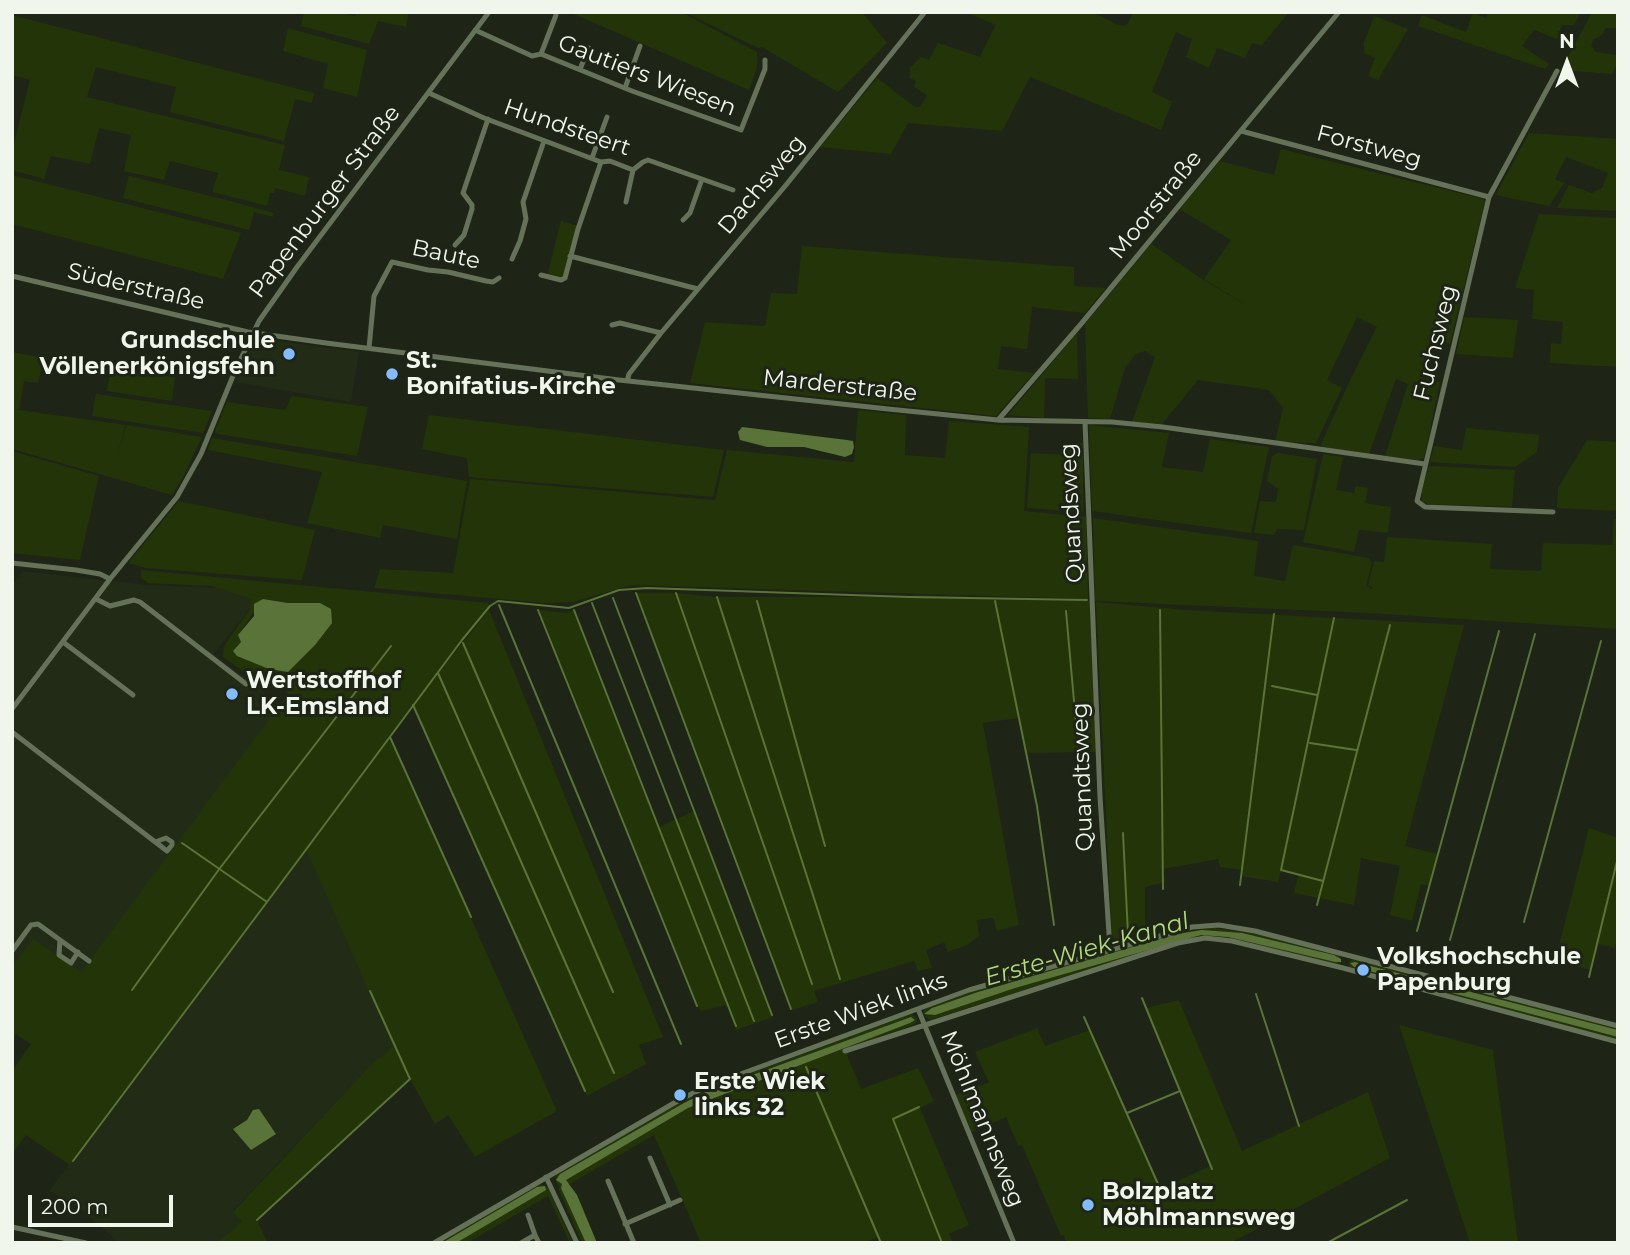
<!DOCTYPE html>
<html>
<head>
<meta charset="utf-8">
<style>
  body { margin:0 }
  #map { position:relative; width:1630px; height:1255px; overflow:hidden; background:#1e2416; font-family:Montserrat,sans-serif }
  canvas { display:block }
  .frame { position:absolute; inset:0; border:14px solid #f1f6ec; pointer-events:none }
  .north { position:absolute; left:1532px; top:28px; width:70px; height:70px; -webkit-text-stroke:5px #1e2416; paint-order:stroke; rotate:0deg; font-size:19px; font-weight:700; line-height:28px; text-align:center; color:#f1f6ec }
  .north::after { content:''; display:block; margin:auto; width:24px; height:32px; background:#f1f6ec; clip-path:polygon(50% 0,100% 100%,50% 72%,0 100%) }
  .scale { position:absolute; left:28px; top:1195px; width:145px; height:32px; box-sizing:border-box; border:4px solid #f1f6ec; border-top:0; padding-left:9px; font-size:21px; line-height:24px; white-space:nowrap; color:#f1f6ec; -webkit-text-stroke:5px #1e2416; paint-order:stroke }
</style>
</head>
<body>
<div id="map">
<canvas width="1630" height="1255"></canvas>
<div class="frame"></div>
<div class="north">N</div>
<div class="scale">200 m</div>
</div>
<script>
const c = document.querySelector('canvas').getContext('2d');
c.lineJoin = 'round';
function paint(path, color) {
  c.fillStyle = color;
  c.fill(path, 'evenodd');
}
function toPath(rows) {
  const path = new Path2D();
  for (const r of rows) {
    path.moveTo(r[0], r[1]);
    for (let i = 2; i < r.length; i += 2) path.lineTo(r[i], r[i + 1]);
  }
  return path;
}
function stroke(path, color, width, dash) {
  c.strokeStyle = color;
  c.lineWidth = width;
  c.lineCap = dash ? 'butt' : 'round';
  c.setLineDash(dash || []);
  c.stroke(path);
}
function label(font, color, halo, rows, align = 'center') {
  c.font = font + ' Montserrat,sans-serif';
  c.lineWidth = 6;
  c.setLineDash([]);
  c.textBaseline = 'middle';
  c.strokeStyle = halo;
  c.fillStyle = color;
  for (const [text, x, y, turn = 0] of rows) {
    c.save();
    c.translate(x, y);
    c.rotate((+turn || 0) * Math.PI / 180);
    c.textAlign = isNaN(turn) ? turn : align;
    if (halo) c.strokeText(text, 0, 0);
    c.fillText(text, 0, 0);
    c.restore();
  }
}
const built = toPath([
  [256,338,359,352,351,402,235,382],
  [23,571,147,585,265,590,214,654,281,705,81,972,12,967,12,584],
  [307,849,393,1046,371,1065,233,1211,242,1221,217,1243,119,1243,81,1209,49,1191]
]);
const green = toPath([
  [304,12,339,12,355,16,356,12,409,12,406,27,378,21,369,44,301,26],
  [569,12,681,12,757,52,757,67,749,90],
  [684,12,862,12,887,43,838,92,762,47,758,48],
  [965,12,1092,12,1118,25,1124,26,1128,23,1133,12,1289,12,1262,45,1252,43,1245,58,1217,48,1209,68,1186,57,1192,39,1176,32,1152,92,1172,102,1161,130,1030,77,1002,131,908,123,891,154,820,147,877,78,915,107,920,107,927,95,914,87,916,81,910,78,910,68,921,57,929,60,938,43,980,57,996,25],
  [1488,12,1581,12,1574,25,1562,25,1557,39,1534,30,1522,46,1549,64,1545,69,1418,26,1422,15,1466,32,1473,13,1486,18],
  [1592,12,1618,12,1618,28,1606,28,1602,35,1593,40,1591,46,1596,52,1618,55,1618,63,1612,74,1561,70],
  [12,15,314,93,312,103,295,99,284,141,170,112,176,87,96,67,87,97,285,145,279,170,309,177,305,196,275,188,274,193,270,193,267,206,212,192,218,173,170,161,164,180,124,171,131,135,99,128,90,164,51,156,44,179,12,170,12,152,30,80,12,75],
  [1374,16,1408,29,1378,80,1368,76,1375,58,1364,53,1364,43],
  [288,28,367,50,357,97,323,88,328,64,283,51],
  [1529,133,1618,139,1618,211,1557,208,1569,185,1592,193,1602,188,1608,173,1566,157,1555,179,1564,183,1549,206,1496,195],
  [1281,149,1483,199,1485,201,1450,344,1431,339,1420,377,1440,382,1424,458,1418,460,1385,456,1408,384,1396,379,1369,454,1322,447,1321,444,1346,389,1377,327,1357,317,1327,380,1342,388,1316,443,1275,442,1283,408,1269,390,1198,380,1162,424,1132,422,1155,357,1145,351,1136,354,1125,368,1110,419,1088,418,1085,324,1151,244,1202,279,1256,311,1204,279,1231,240,1179,209,1220,161,1274,175],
  [12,175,241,233,223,279,12,224],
  [129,176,227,200,274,213,273,217,254,212,249,230,123,198],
  [1539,214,1618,218,1618,367,1550,363,1551,343,1561,344,1563,322,1532,319,1534,290,1515,288],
  [561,221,579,226,565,278,547,276],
  [802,246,1074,267,1074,286,1106,288,1085,313,1032,307,1027,349,1001,346,998,369,1034,373,996,416,690,383,705,322,765,326,771,293,797,294],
  [1464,317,1518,320,1513,358,1456,354],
  [1077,333,1078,379,1045,378,1044,418,1008,415],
  [12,352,44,358,38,383,24,381,19,410,126,425,116,457,127,425,202,437,183,477,172,495,12,449],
  [111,368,175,377,172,401,107,391],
  [96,394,212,411,203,433,92,416],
  [292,396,368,407,357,456,218,434,215,431,227,402,285,410],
  [858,410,906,415,905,455,945,458,949,421,1029,427,1024,511,1086,517,1088,599,631,585,573,602,547,603,374,588,380,569,453,573,470,479,715,500,727,450,854,462],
  [429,415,724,450,713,497,469,477,467,458,422,449],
  [1089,425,1169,433,1162,467,1203,472,1210,439,1269,447,1251,533,1092,511],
  [1466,428,1539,435,1537,452,1515,467,1430,462,1434,446,1462,450],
  [212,438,467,481,457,539,383,525,380,538,307,523,322,472,208,450],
  [1587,440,1618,442,1618,511,1557,508,1558,488],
  [1068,442,1083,443,1083,512,1027,508,1031,453,1067,455],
  [12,451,99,476,80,560,12,553],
  [1278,453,1317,459,1304,530,1277,529,1274,535,1254,533,1260,501,1276,502,1278,489,1267,481,1272,456],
  [1323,454,1343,457,1336,490,1354,493,1356,486,1368,488,1365,503,1391,507,1388,533,1359,530,1354,552,1303,542],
  [1429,466,1515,470,1512,507,1428,504,1422,501,1421,494],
  [179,501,315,530,302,580,146,568,128,563],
  [1093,518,1258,541,1254,576,1285,581,1293,545,1369,558,1372,563,1366,586,1372,589,1373,587,1368,585,1374,561,1384,562,1387,537,1492,544,1490,569,1541,571,1543,543,1612,545,1614,519,1618,519,1618,629,1368,613,1095,601],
  [141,570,488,603,490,606,432,681,489,610,663,1037,639,1045,646,1064,587,1096,413,706,390,737,557,1111,475,1157,448,1115,435,1124,410,1079,257,1220,268,1243,217,1243,242,1221,233,1212,371,1065,393,1046,306,849,70,1165,26,1135,12,1154,12,1071,31,1044,16,1034,12,1039,12,967,33,939,81,972,288,694,274,677,264,675,257,681,223,657,224,646,250,609,252,599,211,586,148,583,141,578],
  [263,599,288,603,233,651,241,642,238,635],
  [636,593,676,593,717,597,913,597,913,595,1090,601,1096,752,1026,753,1019,718,983,723,1019,925,997,931,993,918,977,920,979,936,967,945,948,952,944,942,926,950,932,968,918,971,914,961,814,991,818,1002,792,1010],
  [1096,602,1188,610,1464,625,1405,846,1438,854,1429,886,1421,884,1412,921,1390,915,1400,866,1361,858,1354,905,1294,893,1298,876,1281,871,1278,882,1242,876,1241,870,1220,867,1218,859,1163,869,1165,882,1145,887,1145,933,1112,940],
  [538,610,567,613,574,610,659,827,694,811,773,1017,736,1030,726,1005,701,1011,697,1006],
  [1589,828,1618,838,1618,933,1615,948,1599,944,1591,970,1555,961],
  [1214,928,1260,934,1340,955,1342,962,1338,965,1231,940,1180,941,930,1020,923,1014,925,1008,989,986,1183,931],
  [1352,959,1618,1028,1618,1040,1349,967,1349,962],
  [1179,1000,1242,1151,1368,1092,1390,1158,1230,1243,1066,1243,1064,1235,1061,1236,1022,1145,1018,1146,1006,1117,970,1133,955,1095,989,1082,975,1052,1037,1028,1045,1046,1090,1030,1161,1189,1210,1166,1146,1008],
  [910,1014,916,1017,917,1021,913,1025,848,1048,849,1053,847,1055,861,1089,918,1068,934,1101,920,1108,969,1225,949,1234,953,1243,881,1243,878,1237,864,1243,701,1243,654,1135,568,1185,577,1195,597,1243,582,1243,558,1188,560,1187,557,1184,555,1175,681,1101,682,1103,683,1101,703,1091],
  [1399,1025,1493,1050,1518,1243,1470,1243],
  [539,1184,548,1187,573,1243,570,1243,548,1196,467,1243,439,1243]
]);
const water = toPath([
  [742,427,847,440,853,441,854,447,852,454,845,457,804,447,767,447,740,440,738,432],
  [263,599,288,603,320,603,331,609,332,623,315,645,288,672,269,669,237,656,233,651,241,642,238,635,254,616,254,604],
  [1202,930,1242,933,1334,955,1341,959,1341,962,1335,962,1228,937,1201,935,1015,988,935,1015,924,1014,932,1008,978,992,1177,934],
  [1355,962,1618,1030,1618,1037,1354,967,1350,963],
  [911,1017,915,1020,910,1023,688,1108,566,1180,577,1195,597,1243,586,1243,561,1188,562,1184,556,1180,560,1174,684,1103,706,1092],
  [259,1109,276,1134,251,1150,233,1129,247,1120,253,1110],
  [545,1186,546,1190,456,1243,442,1243,537,1187]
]);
const stream = toPath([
  [636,593,791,1009],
  [676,593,812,984],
  [717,597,840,979],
  [613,598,772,1015],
  [757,601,825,846],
  [995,601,1037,806,1054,925],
  [592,603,754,1021],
  [499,605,681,1044],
  [538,610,697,1006],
  [574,610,736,1026],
  [1160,610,1163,889],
  [1066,611,1077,735],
  [463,643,613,992],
  [438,673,614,1073],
  [1272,686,1317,695],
  [413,705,585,1091],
  [390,737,471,917],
  [1310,743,1356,750],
  [1123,833,1128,934],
  [1323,881,1281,870,1334,618],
  [1240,885,1274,614],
  [267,902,462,640,490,606,498,601,569,608,619,590,647,588,909,597,1087,600],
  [1317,905,1390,625],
  [1524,922,1601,641],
  [1417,931,1499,631],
  [1450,940,1535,634],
  [1589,977,1618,857],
  [132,990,220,868,391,646],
  [1256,994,1299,1126],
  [1142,998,1212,1169],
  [1084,1017,1162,1193],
  [806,1067,881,1243],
  [919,1107,893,1119,942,1243],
  [1127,1113,1180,1091],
  [73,1161,267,902,182,843],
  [257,1220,410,1079,370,991],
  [1327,1243,1407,1200]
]);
const minor = toPath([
  [475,30,532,56,541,54,632,91,741,130,765,69,765,60],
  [541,54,556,15],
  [580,69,589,48],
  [625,88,640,46],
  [429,93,484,118,601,162,610,161,633,170,643,162,648,160,733,190],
  [1241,131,1489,197],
  [592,158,607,117],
  [626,202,633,170],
  [683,220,690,213,702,179],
  [455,245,464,235,472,209,472,205,463,193,488,119],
  [570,256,698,289],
  [512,259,520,241,526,219,523,202,544,141],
  [541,275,561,280,565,278,578,229,601,162],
  [12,276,248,332,326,343,619,380,888,409,998,420,1112,422,1163,427,1425,464],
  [612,325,620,323,661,333],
  [369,348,374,296,392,262,428,270,448,272,486,281,493,282,499,278],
  [627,381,629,374,661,333,786,185,925,12],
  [998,420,1081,324,1339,12],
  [1085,422,1100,797,1110,949],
  [1553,512,1425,507,1417,501,1489,197,1557,71],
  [12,563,76,570,100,574,110,579],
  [96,599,110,606,134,600,140,602,246,684],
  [63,642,133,695],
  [12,709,110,579,177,497,201,454,235,371,259,321,297,267,489,12],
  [12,732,167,851,172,845,172,842,166,838,155,842],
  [60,940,59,955,71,963,78,952],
  [12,951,31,925,38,924,89,961],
  [918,1009,1014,1243],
  [845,1051,1178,943,1205,938,1232,941,1343,968,1618,1042],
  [650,1158,670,1205],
  [546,1177,577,1243],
  [608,1181,634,1243],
  [528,1215,535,1235],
  [625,1224,680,1200],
  [12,1227,86,1243],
  [434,1243,681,1099,708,1086,969,990,1192,927,1219,925,1255,931,1618,1026],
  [521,1243,535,1235,539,1243]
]);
const markers = [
  [289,354,7,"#84bcfb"],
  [392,374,7,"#84bcfb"],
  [232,694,7,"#84bcfb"],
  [1363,970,7,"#84bcfb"],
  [680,1095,7,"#84bcfb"],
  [1088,1205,7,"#84bcfb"]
];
const streetNames = [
  ["Gautiers Wiesen",647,76,21],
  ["Hundsteert",567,128,19],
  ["Forstweg",1369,147,15],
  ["Dachsweg",762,185,-50],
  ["Papenburger Straße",325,202,-53],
  ["Moorstraße",1156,205,-51],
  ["Baute",446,255,12],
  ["Süderstraße",136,287,13],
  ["Fuchsweg",1436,343,-76],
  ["Marderstraße",840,386,6],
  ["Quandsweg",1072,513,-93],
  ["Quandtsweg",1083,777,-92],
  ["Erste Wiek links",861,1011,-20],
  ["Möhlmannsweg",982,1119,68]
];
const poiNames = [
  ["Grundschule",275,341,"right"],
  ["Völlenerkönigsfehn",275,367,"right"],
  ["St.",406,361],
  ["Bonifatius-Kirche",406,387],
  ["Wertstoffhof",246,681],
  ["LK-Emsland",246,707],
  ["Volkshochschule",1377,957],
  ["Papenburg",1377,983],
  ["Erste Wiek",694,1082],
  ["links 32",694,1108],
  ["Bolzplatz",1102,1192],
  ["Möhlmannsweg",1102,1218]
];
const waterNames = [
  ["Erste-Wiek-Kanal",1087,950,-16]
];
paint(built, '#222b16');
paint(green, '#243409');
paint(water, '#5a7338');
stroke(stream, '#5a7338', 2);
stroke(minor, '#657158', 5);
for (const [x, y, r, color] of markers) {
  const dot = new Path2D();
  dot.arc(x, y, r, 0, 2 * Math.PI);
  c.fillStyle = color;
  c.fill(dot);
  stroke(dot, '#1e2416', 2.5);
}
label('23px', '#f1f6ec', '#1e2416', streetNames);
label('bold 23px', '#f1f6ec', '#1e2416', poiNames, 'left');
label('italic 24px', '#b2d881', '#1e2416', waterNames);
</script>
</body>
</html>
